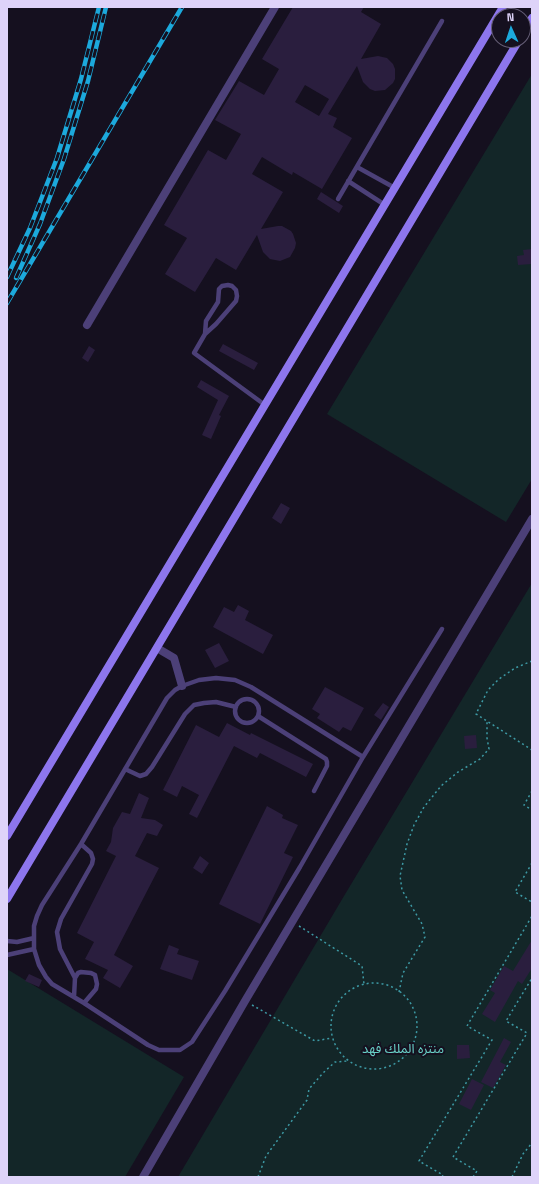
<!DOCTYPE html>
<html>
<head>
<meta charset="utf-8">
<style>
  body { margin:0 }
  #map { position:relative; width:539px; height:1184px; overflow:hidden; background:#15101f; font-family:"Space Grotesk",sans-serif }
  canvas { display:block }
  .frame { position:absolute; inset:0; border:8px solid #ded3f9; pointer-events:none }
  .north { position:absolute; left:491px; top:8px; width:40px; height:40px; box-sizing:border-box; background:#15101f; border:1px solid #655e76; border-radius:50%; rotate:357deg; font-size:11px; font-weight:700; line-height:16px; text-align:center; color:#ded3f9 }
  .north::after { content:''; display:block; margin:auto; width:14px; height:18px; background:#1ca9dc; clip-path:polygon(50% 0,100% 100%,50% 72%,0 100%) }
</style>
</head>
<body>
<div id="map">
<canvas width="539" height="1184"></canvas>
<div class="frame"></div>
<div class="north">N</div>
</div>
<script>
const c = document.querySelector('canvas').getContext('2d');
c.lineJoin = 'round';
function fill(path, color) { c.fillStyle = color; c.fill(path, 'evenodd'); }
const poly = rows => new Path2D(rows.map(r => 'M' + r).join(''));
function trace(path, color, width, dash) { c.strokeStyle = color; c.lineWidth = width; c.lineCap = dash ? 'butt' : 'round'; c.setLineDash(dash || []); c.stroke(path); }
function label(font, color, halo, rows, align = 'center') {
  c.font = font + ' "Space Grotesk","Noto Sans Arabic",sans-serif'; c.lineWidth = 4; c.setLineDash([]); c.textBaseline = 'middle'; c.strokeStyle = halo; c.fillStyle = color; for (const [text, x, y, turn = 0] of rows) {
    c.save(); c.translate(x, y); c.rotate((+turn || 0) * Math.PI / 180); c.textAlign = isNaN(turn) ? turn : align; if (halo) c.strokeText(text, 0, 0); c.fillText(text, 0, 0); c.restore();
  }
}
const green = poly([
  [532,74,532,479,506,522,327,414],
  [532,583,532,1177,178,1177,344,896],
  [7,969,184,1077,125,1177,7,1177]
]);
const building = poly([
  [293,7,364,7,361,12,381,24,361,59,378,56,387,58,393,64,395,69,395,79,393,83,385,90,375,91,370,89,363,82,357,66,328,114,337,118,333,127,352,138,322,189,293,172,292,175,262,157,252,174,283,192,261,229,278,226,282,226,291,231,293,234,296,243,295,248,290,257,280,261,270,259,263,252,257,235,236,270,216,258,195,292,165,274,187,238,164,225,208,150,226,160,241,134,215,120,239,81,264,95,279,69,262,59],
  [305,85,329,99,319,116,295,102],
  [321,192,343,206,339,213,317,199],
  [532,249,532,264,518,265,517,256,524,255,523,250],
  [223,344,258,363,254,370,219,351],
  [89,346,95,350,88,362,82,358],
  [201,380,229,396,219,415,221,416,211,439,202,435,218,400,197,387],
  [281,503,290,508,281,524,272,518],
  [238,605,249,611,245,620,273,635,263,654,213,627,224,607,234,612],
  [219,643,229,661,215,668,205,650],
  [325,687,364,708,351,731,343,727,339,732,317,718,320,714,312,709],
  [383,703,389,707,381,720,374,715],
  [227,723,250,735,251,733,313,764,306,777,260,753,257,758,234,746,197,818,189,814,199,795,182,786,177,797,163,790,196,725,219,737],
  [476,735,477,748,465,749,464,736],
  [139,793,149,798,141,818,155,820,163,825,157,836,147,833,135,856,159,868,114,955,133,966,120,988,103,978,108,970,85,959,94,942,77,933,116,856,106,851,111,842,113,828,122,812,130,814],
  [267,806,283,815,282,818,298,825,284,853,293,857,260,924,219,904],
  [200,856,209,863,202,874,193,868],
  [532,940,532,968,522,984,518,981,495,1022,482,1014,495,993,490,990,504,966,513,971],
  [169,945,179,949,177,954,199,961,192,980,160,969],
  [29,974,42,980,39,987,25,981],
  [504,1038,511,1042,500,1062,506,1065,493,1088,481,1082],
  [457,1045,469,1045,470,1058,457,1059],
  [472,1079,484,1085,471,1110,459,1104]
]);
const path = poly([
  [532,661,515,668,499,679,488,690,476,714,532,750],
  [532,791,524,805,532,810],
  [532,863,515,892,532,902],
  [299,926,362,966,364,984],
  '331 1026a43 43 0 1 1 86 0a43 43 0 1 1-86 0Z',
  [399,992,403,973,425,937,422,924,402,890,400,876,407,844,414,825,424,807,441,786,458,772,480,759,489,749,487,738,487,722],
  [252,1005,315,1041,332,1038],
  [258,1177,266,1156,307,1100,309,1089,323,1073,335,1062,348,1061],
  [442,1177,443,1175,419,1161,492,1040,467,1026,532,916],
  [473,1177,477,1171,453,1157,527,1033,506,1021,532,978],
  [512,1177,523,1154,532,1143]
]);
const lane = poly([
  [357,167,395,188],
  [348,181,385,205],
  [338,199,442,21],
  [228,285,232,286,236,290,237,296,236,301,216,324,205,334,206,321,218,302,219,289,222,286,228,285],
  [205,334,194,353,265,405],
  '235 711a12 12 0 1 1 24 0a12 12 0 1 1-24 0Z',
  [258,716,326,759,327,762,327,766,314,791],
  [363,757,251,687,235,680,216,678,199,680,182,686,175,690,167,698,81,844,42,905,37,916,34,926,34,949,39,965,46,977,52,984,84,1003,148,1045,159,1050,180,1050,192,1042,225,991,300,867,363,757,442,629],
  [125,769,140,776,146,774,152,767,185,714,194,705,204,703,216,702,236,707],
  [7,941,17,942,34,938],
  [7,955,34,949],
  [75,978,60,949,57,932,61,919,92,864,93,859,91,853,81,844],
  [74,997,75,978,78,973,81,972,91,973,95,975,97,984,96,989,84,1003]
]);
const street = poly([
  [87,325,275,7],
  [157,648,174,658,182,686],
  [143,1177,245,1001,532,519]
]);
const secondary = poly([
  [523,33,532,18],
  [7,836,503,7],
  [7,899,519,40]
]);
const rail = poly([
  [7,277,30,228,57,158,81,79,99,7],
  [16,278,40,224,64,159,88,81,106,7],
  [7,303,182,7]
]);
const parkNames = [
  ["منتزه الملك فهد",403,1049]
];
fill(green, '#132628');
fill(building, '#2a1e3e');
trace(path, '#3d99a4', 1.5, [2, 3]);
trace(lane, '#4c4078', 4.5);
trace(street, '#4c4078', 8);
trace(secondary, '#8d76ed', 8);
trace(rail, '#1ca9dc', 4.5);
trace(rail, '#15101f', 3, [9]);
label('13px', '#69d0c7', '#15101f', parkNames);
</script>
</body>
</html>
